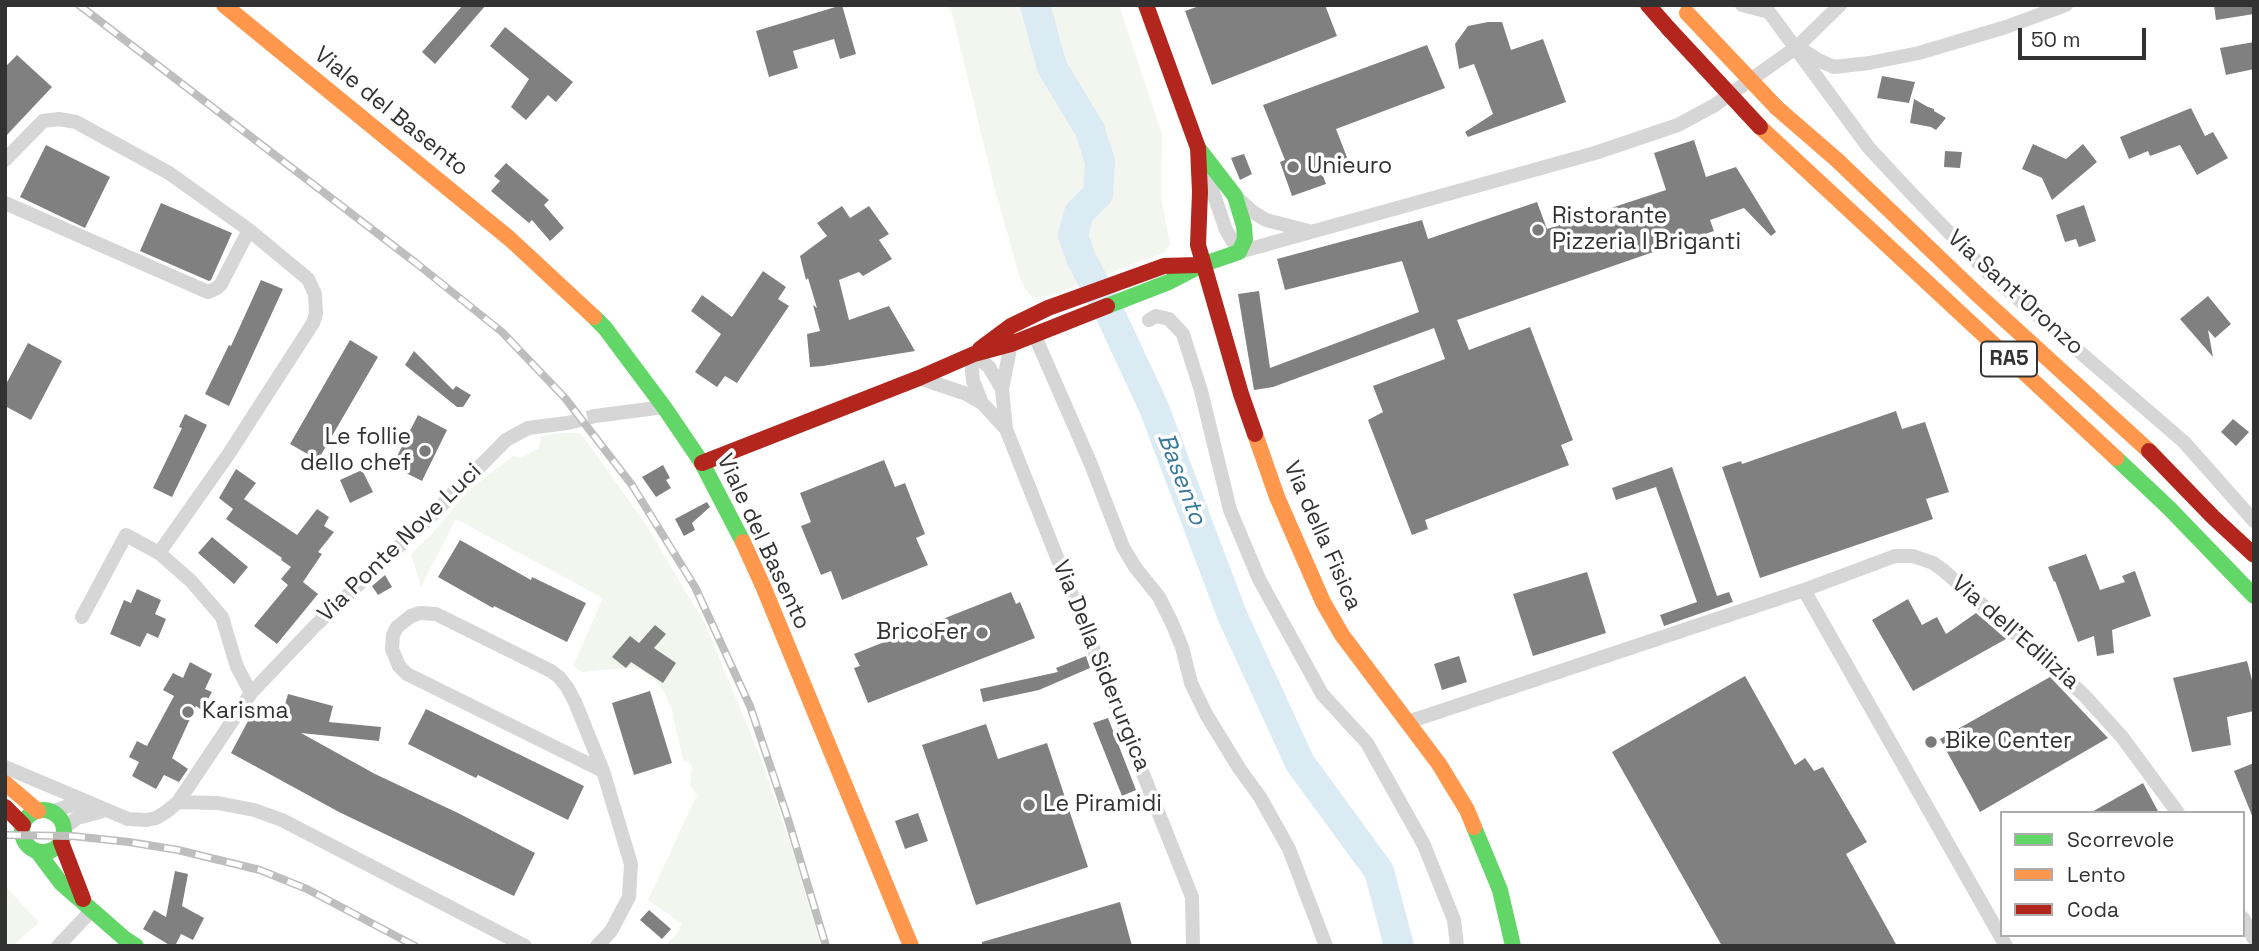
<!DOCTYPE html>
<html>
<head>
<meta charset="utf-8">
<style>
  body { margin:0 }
  #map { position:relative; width:2259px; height:951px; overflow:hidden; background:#fff; font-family:"Space Grotesk",sans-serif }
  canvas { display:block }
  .frame { position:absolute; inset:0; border:7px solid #323232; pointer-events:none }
  .legend { position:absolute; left:2000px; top:811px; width:245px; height:126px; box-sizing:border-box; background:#fff; border:2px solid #adadad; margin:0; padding:9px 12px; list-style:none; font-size:21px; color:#323232 }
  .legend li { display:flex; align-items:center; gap:14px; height:35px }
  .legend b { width:35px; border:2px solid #adadad }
  .scale { position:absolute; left:2018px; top:28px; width:128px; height:32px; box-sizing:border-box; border:4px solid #323232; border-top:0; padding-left:9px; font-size:21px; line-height:24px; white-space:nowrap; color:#323232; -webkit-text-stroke:5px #fff; paint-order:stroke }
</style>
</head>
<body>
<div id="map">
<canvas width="2259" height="951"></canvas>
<div class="frame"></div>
<ul class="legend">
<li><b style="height:9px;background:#63d668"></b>Scorrevole</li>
<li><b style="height:9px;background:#ff974d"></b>Lento</li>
<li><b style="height:9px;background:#b3261e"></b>Coda</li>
</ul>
<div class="scale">50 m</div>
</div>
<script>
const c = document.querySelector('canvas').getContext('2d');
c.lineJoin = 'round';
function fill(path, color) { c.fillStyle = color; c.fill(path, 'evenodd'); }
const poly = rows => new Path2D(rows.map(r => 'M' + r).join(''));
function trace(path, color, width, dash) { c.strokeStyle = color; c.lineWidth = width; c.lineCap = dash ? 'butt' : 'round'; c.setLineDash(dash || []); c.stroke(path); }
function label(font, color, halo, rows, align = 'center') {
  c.font = font + ' "Space Grotesk",sans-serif'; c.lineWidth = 7; c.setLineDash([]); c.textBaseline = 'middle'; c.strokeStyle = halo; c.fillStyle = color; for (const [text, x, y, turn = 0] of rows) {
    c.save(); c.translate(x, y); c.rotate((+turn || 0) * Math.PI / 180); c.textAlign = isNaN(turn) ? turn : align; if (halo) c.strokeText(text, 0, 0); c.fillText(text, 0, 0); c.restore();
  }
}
const green = poly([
  [950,5,1119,5,1162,134,1161,197,1170,244,1165,252,1051,295,1034,299,1025,289,1020,278,994,186],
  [561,433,579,433,588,443,647,526,706,626,761,759,794,855,821,946,666,946,680,929,681,923,648,900,697,795,690,785,692,767,689,762,683,760,672,710,664,692,655,680,635,667,582,672,573,666,603,598,456,519,421,587,411,554,431,535,469,490,513,456,521,458,539,448,541,436],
  [5,886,39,922,13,946,5,946]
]);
const river = poly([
  [1035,5,1052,67,1090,130,1100,162,1098,194,1079,213,1073,235,1081,258,1114,322,1154,408,1232,615,1300,763,1379,871,1399,946]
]);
const building = poly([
  [463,5,486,5,435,64,422,52],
  [842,5,856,54,840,59,834,39,793,51,798,68,769,77,756,31],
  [1202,5,1325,5,1337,36,1212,85,1185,11],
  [2214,5,2254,5,2254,14,2216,20],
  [1488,22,1502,22,1511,50,1543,39,1566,102,1468,137,1465,132,1493,114,1474,64,1459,69,1455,44,1468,26],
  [505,27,573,82,556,102,548,95,526,120,511,107,529,79,490,46],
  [2254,42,2254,69,2226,75,2220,48],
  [1427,45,1445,88,1336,129,1350,165,1323,176,1326,184,1292,196,1280,162,1285,160,1263,105],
  [17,55,52,87,5,137,5,67],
  [1882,76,1915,82,1909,103,1877,98],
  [1914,99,1928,107,1934,109,1934,111,1946,118,1936,130,1931,127,1910,123],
  [2191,108,2205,136,2213,132,2228,158,2197,175,2180,145,2150,156,2148,151,2129,159,2120,137],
  [1694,140,1706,177,1736,167,1776,232,1771,236,1744,208,1710,220,1714,231,1457,320,1469,350,1530,327,1573,440,1561,445,1569,465,1425,520,1428,529,1412,535,1368,420,1383,412,1373,386,1445,359,1434,328,1273,387,1254,390,1238,294,1259,291,1270,368,1419,312,1402,261,1285,290,1277,259,1422,220,1428,239,1537,202,1547,229,1666,190,1654,153],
  [2033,144,2066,159,2083,144,2097,162,2052,200,2042,178,2022,169],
  [46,145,110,177,85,228,20,197],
  [1945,151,1962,152,1960,168,1944,167],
  [1244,154,1252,174,1240,180,1231,158],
  [506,163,549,200,544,205,564,228,550,241,532,220,529,223,491,191,500,181,494,176],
  [161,203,232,233,211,280,209,281,140,251],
  [2084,205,2096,241,2079,247,2076,239,2065,242,2056,215],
  [842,206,850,218,869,206,889,234,879,240,892,259,863,276,859,272,839,280,849,320,889,306,915,351,823,366,810,367,807,334,820,331,813,305,817,308,808,278,806,280,800,256,827,236,817,223],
  [763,271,786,287,778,299,789,306,737,383,725,376,717,387,695,372,721,334,691,311,702,295,732,317],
  [261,280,283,289,229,406,205,394,229,345,231,346],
  [2208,296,2231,324,2215,338,2208,330,2213,357,2180,319],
  [350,340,378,357,318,460,290,444],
  [28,343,62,361,31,420,5,406,5,386],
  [414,351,453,390,456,386,471,395,463,407,457,407,405,365],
  [1896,411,1902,429,1925,422,1949,492,1926,499,1933,519,1760,578,1722,467,1741,461,1742,464],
  [185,414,207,425,172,497,153,488,182,428,179,427],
  [418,415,447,430,422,481,392,466],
  [2233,419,2249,432,2236,446,2221,432],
  [884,460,895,487,905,483,925,534,916,538,928,565,842,600,831,571,821,575,801,526,811,522,800,493],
  [663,465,670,478,666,480,671,488,656,497,642,477],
  [1672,467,1717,596,1729,592,1733,602,1664,626,1660,615,1697,602,1656,487,1616,500,1612,488],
  [236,469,256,483,244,499,297,535,317,509,329,517,324,526,334,532,318,552,322,554,303,582,318,594,277,644,254,626,288,585,281,579,291,567,281,560,282,558,226,519,233,509,219,498],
  [362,470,373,492,350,503,340,480],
  [707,502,710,507,692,523,695,530,684,536,675,519],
  [212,537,248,567,234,584,198,553],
  [460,540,531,580,532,577,586,603,567,642,494,606,493,608,438,577],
  [2086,554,2100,590,2125,582,2122,576,2135,571,2151,616,2112,630,2114,653,2097,656,2094,636,2078,642,2055,581,2054,582,2048,567],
  [1587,572,1606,633,1533,656,1513,594],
  [385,575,392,587,378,595,372,586],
  [137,589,161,600,155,614,166,619,158,638,147,633,140,647,110,634,124,600,131,603],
  [1011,592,1016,604,1020,602,1035,638,868,703,854,668,860,666,854,654],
  [1908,599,1922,625,1937,617,1946,634,1976,613,2006,639,1913,691,1872,620],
  [655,625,666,634,654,648,676,663,663,683,631,662,626,668,612,657,630,636,639,643],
  [1086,656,1090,668,1039,690,983,702,980,689,1058,672,1056,668],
  [1459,656,1467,682,1442,690,1434,664],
  [2247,661,2254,688,2254,711,2227,717,2231,745,2192,752,2173,678],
  [190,662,212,674,205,689,212,692,202,710,196,706,172,758,188,769,179,782,164,775,156,789,132,776,139,762,129,757,137,741,147,746,174,696,163,690,173,673,183,678],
  [1745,676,1795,765,1805,758,1814,771,1823,767,1867,842,1846,854,1897,946,1722,946,1612,752],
  [2050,677,2108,738,1980,812,1940,739],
  [650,691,672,763,634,775,612,703],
  [288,694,333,706,329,722,381,727,379,741,301,733,375,774,458,813,535,853,514,896,339,812,231,753,255,708,280,722],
  [426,709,584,786,568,820,478,775,476,778,408,744],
  [1108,718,1136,790,1122,796,1093,723],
  [986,724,998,759,1047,743,1088,867,976,905,922,745],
  [2254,763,2254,818,2253,818,2234,771],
  [2143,783,2159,813,2090,813],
  [918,813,928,841,905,849,895,821],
  [175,871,188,874,182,906,204,918,193,940,181,934,175,946,171,946,143,929,154,910,166,917],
  [1120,902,1132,946,982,946,982,942],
  [649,910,671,929,662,939,640,920]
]);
const streetTunnel = poly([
  [567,423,595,416]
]);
const street = poly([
  [1742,5,1769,12,1869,148,1910,192,1988,273,2184,442,2254,521],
  [1804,51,1818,60,1834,67,1869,63,1919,53,2006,27,2066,5],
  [5,160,43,121,59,119,76,122,169,173,249,230,221,284,217,288,208,292,5,203],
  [1203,163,1226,230,1239,252,1595,153,1678,125,1715,105,1797,47,1840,5],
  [1235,196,1253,212,1266,220,1309,231],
  [249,230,308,279,315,294,316,314,313,323,228,455,159,553,191,581,222,617,237,667,251,693],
  [1149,320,1156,316,1169,319,1183,334,1201,391,1230,510,1259,579,1322,694,1367,743,1424,845,1454,920,1457,946],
  [1034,334,1090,462,1123,547,1135,567,1159,597,1172,623,1182,647,1191,683,1206,714,1239,768,1260,797,1289,849,1326,946],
  [1011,344,1002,389,1006,429,1192,897,1193,946],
  [974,354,972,370,973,381,982,403],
  [974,354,989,367,1002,389],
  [919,378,964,393,982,403,1006,429],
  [595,416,664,407],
  [1804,590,2006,946],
  [82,617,126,535,159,553],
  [1408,722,1804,590,1895,556,1913,556,1933,563,1943,570,2083,694,2122,737,2178,813],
  [5,767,128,819,147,820,156,818,166,812,178,802,251,693,315,626,428,519,506,440,528,428,567,423],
  [178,802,218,803,254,810,282,820,525,946],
  [51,812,72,805,87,806],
  [64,828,77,818,100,812],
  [2243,918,2254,939],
  [58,946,92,910],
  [597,946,611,931,629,897,631,864,603,771,575,702,567,687,559,677,551,671,436,614,420,613,411,616,397,627,393,635,392,649,399,666,407,674,603,771]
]);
const fast = poly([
  [1107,306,1169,282,1204,264,1239,252,1245,239,1244,226,1235,196,1198,148],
  [594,317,605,328,664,407,702,463,743,542],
  [2116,458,2169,508,2254,596],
  '22 831a21 21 0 1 1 42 0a21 21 0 1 1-42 0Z',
  [1474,827,1500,890,1513,946],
  [37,851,61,883,125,939,136,946]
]);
const slow = poly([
  [224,5,510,239,594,317],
  [1777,108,1837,160,1977,294,2149,451],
  [1760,127,2116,458],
  [1255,434,1277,497,1323,602,1342,635,1439,764,1467,810,1474,827],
  [743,542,763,586,911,946],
  [5,783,38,811]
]);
const jam = poly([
  [1146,5,1198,148,1200,192,1198,245,1241,394,1255,434],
  [1648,5,1669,29],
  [980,349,1011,326,1048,308,1164,266,1197,265],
  [2149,451,2213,517,2254,555],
  [702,463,919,378,974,354,1011,344,1107,306],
  [5,807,23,825],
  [61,842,83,899]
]);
const rail = poly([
  [79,5,416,263,502,332,565,398,632,485,695,587,750,706,787,816,826,946],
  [5,835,72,836,129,842,178,850,260,870,307,889,415,946]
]);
const slowBridge = poly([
  [1687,13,1777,108]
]);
const jamBridge = poly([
  [1669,29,1760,127]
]);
const markers = [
  [1293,167,7,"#7a7a7a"],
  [1538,230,7,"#7a7a7a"],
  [425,451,7,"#7a7a7a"],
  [982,633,7,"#7a7a7a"],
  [188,712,7,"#7a7a7a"],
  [1931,742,7,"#7a7a7a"],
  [1029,805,7,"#7a7a7a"]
];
const shields = [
  [2009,359,56]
];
const shieldNames = [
  ["RA5",2009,359]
];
const streetNames = [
  ["Viale del Basento",391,112,39],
  ["Via Sant'Oronzo",2015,293,42],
  ["Via della Fisica",1322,536,66],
  ["Viale del Basento",763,542,65],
  ["Via Ponte Nove Luci",400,543,-44],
  ["Via dell'Edilizia",2015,633,41],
  ["Via Della Siderurgica",1101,666,68]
];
const poiNames = [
  ["Unieuro",1307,167],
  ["Ristorante",1552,217],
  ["Pizzeria I Briganti",1552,243],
  ["Le follie",411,438,"right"],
  ["dello chef",411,464,"right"],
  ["BricoFer",968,633,"right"],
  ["Karisma",202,712],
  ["Bike Center",1945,742],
  ["Le Piramidi",1043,805]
];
const waterNames = [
  ["Basento",1181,479,69]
];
fill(green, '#f2f6ee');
trace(river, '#dbebf4', 30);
fill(building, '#808080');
trace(streetTunnel, '#d6d6d6', 14, [14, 7]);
trace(street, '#d6d6d6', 14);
trace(fast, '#63d668', 16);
trace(slow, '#ff974d', 16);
trace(jam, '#b3261e', 16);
trace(rail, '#bebebe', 8);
trace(rail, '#fff', 5, [16]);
trace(slowBridge, '#ff974d', 16);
trace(jamBridge, '#b3261e', 16);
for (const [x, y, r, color] of markers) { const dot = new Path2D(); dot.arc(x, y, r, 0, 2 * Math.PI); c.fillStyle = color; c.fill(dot); trace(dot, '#fff', 2.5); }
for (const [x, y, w] of shields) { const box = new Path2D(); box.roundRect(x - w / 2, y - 17.5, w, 35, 5); c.fillStyle = '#fff'; c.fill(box); trace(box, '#323232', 2); }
label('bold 21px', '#323232', null, shieldNames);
label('23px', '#323232', '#fff', streetNames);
label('23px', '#323232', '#fff', poiNames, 'left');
label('italic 24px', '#39779b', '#fff', waterNames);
</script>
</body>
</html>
